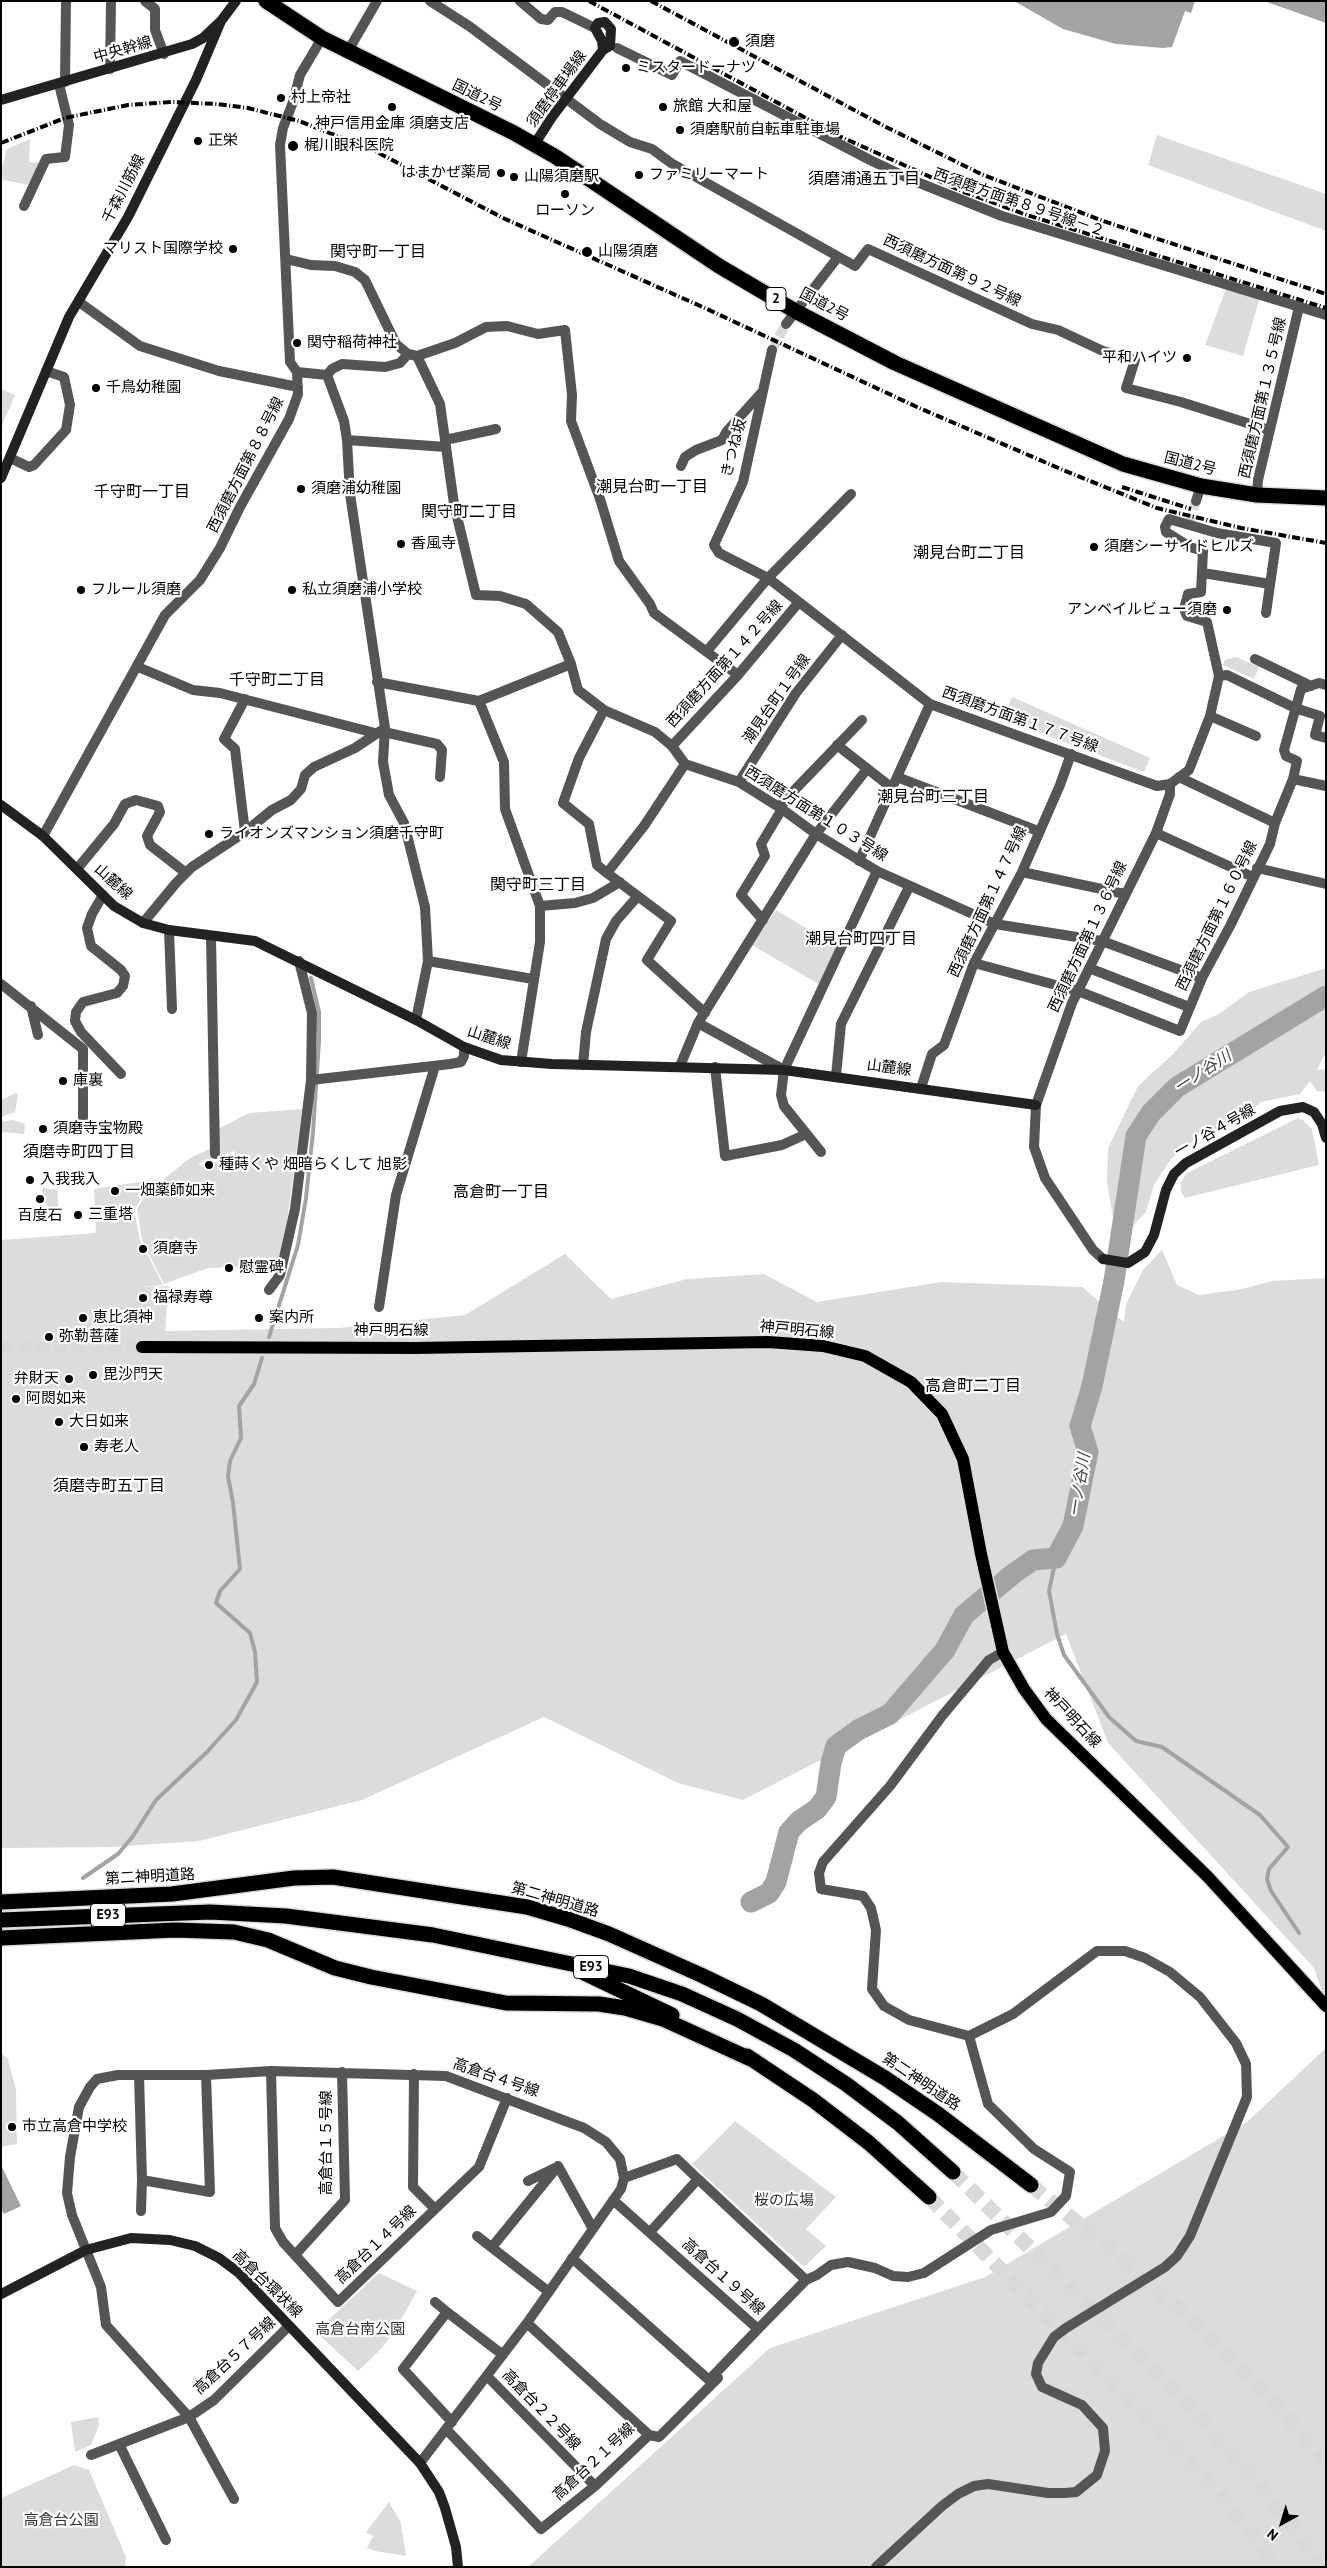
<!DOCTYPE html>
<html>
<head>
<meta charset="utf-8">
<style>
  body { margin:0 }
  #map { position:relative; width:1327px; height:2568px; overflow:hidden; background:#fff; font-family:"PT Sans",sans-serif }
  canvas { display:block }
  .frame { position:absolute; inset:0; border:2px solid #000; pointer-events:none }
  .north { position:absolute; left:1257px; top:2498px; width:50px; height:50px; -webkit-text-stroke:4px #fff; paint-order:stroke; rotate:219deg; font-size:14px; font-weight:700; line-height:20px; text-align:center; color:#000 }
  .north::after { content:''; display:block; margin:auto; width:18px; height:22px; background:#000; clip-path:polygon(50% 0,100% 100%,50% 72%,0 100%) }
</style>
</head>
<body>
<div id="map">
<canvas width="1327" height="2568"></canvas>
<div class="frame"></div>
<div class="north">N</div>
</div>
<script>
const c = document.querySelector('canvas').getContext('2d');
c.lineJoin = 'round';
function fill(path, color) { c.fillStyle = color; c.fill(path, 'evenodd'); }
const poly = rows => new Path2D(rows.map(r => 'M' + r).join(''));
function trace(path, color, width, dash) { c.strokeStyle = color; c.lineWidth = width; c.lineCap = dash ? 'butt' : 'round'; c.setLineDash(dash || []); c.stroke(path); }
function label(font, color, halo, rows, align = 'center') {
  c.font = font + ' "PT Sans","Noto Sans JP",sans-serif'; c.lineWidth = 4.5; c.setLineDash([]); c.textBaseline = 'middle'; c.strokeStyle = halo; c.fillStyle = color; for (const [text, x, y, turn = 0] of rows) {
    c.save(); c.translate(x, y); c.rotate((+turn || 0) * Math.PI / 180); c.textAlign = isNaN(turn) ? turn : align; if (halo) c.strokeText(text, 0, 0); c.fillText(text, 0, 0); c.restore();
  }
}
const green = poly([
  [1157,135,1326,194,1326,231,1148,165],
  [30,139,29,162,40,163,30,185,3,180,2,168,7,149],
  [1227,286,1260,297,1243,356,1205,345],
  [1,389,15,395,1,428],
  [1236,657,1259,667,1254,679,1223,665,1225,660],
  [1012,697,1150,758,1144,772,1003,719],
  [776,910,838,947,820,985,752,945],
  [1326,968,1326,1052,1317,1070,1326,1069,1326,1092,1317,1091,1310,1081,1300,1094,1261,1102,1238,1122,1198,1137,1171,1159,1154,1185,1146,1212,1130,1229,1114,1223,1107,1183,1108,1148,1138,1086,1173,1054,1201,1022,1219,1014,1249,992],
  [16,1093,18,1095,15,1112,1,1117,1,1100],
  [302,1109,287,1222,275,1274,235,1267,208,1268,164,1284,142,1240,137,1209,147,1193,190,1158,216,1146,216,1130,249,1113],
  [235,1151,234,1164,225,1166,220,1161,200,1166,199,1163],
  [1298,1118,1303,1120,1312,1129,1319,1165,1185,1198,1181,1192,1181,1182,1187,1173],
  [13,1120,25,1124,24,1134,1,1132,1,1122],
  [158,1179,159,1183,146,1193,134,1209,140,1240,163,1285,138,1287,169,1286,165,1331,339,1328,465,1315,565,1254,611,1299,687,1279,764,1274,817,1302,941,1282,1082,1287,1124,1322,1126,1304,1143,1270,1162,1250,1177,1285,1199,1295,1242,1289,1272,1281,1326,1278,1326,2003,1314,1968,1108,1743,1066,1634,743,1800,678,1783,544,1717,362,1800,199,1841,112,1847,1,1848,1,1240,96,1233,94,1189],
  [44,1188,58,1190,58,1216,50,1215,42,1190],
  [1326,2048,1326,2567,528,2567,770,2348,985,2277,1247,2122],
  [1,2053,8,2059,16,2090,17,2144,1,2147],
  [735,2121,836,2197,806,2229,826,2246,804,2267,692,2164],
  [379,2273,417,2291,397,2327,383,2347,358,2371,318,2334,327,2326,325,2323],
  [98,2417,99,2425,91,2445,75,2452,71,2422],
  [74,2465,89,2470,126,2557,125,2567,1,2567,1,2498],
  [389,2502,401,2523,406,2556,375,2551,367,2548,373,2536,366,2532]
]);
const water = poly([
  [1014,1,1195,1,1191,13,1185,11,1172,47,1163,48,1116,44,1063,29],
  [1264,1,1326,1,1326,23],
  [2,2167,21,2206,4,2214,1,2209]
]);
const stream = poly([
  [269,1337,298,1245,306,1198,313,1132,319,1041,319,1012,311,978],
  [1056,1558,1049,1591,1057,1634,1064,1655,1109,1717,1136,1741,1162,1747,1234,1797,1260,1815,1288,1847,1269,1869,1267,1879,1271,1891,1299,1933],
  [83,1878,118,1854,133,1836,156,1800,206,1753,236,1720,257,1682,255,1652,250,1633,216,1603,220,1591,240,1569,233,1503,228,1476,230,1461,241,1438,239,1406,254,1384,262,1358]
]);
const river = poly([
  [751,1902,769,1893,776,1882,789,1832,799,1821,817,1809,826,1797,831,1763,836,1746,858,1730,890,1714,945,1650,964,1615,1013,1574,1033,1560,1056,1558,1073,1526,1088,1452,1080,1426,1092,1386,1114,1281,1136,1136,1151,1113,1177,1087,1326,996]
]);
const streetTunnel = poly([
  [772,350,786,324],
  [1189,524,1196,501]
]);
const primaryTunnel = poly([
  [1,1347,142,1347]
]);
const highwayTunnel = poly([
  [953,2172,1171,2387,1251,2475,1325,2567],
  [1031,2185,1132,2267,1221,2348,1326,2460],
  [929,2197,1142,2412,1223,2498,1277,2567]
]);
const street = poly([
  [145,1,155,9,155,30,164,54],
  [430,1,469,26,600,124,630,142,652,149,671,163,855,266,868,249,1032,324,1058,330,1103,351,1135,360,1126,388,1181,402,1269,430],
  [520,1,541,19,548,20,555,12,562,12,595,28],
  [617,48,672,75,680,61,870,160,912,180,1002,216,1326,315],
  [348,51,377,1],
  [110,69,111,1],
  [65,82,66,1],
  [24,206,46,159,65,157,69,125,59,84],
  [286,259,311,265,335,266,355,272,365,280,396,344,408,354,417,356],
  [79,302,140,346,219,371,298,387],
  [786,324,838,257],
  [772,350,743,482,714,545,719,553,768,578,930,704,1157,786,1170,784,1189,770,1210,716,1219,676,1207,622,1187,616,1184,609,1188,594,1201,592,1203,551,1190,547,1166,532,1165,527,1169,519,1217,533,1276,543,1266,613],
  [417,356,455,343,486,327,507,326,538,334,565,330,572,395,571,421,600,499,619,561,650,604,654,613,738,675],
  [417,356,440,404,454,504,476,595,500,596,526,604,558,632,571,664,578,690,604,710,655,732,672,746,685,764],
  [297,372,327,375],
  [327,375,344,421,347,440,350,494,385,728,383,762,389,795,404,823,425,907,428,961,416,1020],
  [327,375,332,369,342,364,385,367,400,363,408,354],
  [347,440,446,447],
  [445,440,496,429],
  [10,458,29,467,34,465,66,430,70,405,64,377,46,371],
  [681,466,685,457,696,450,722,440,727,431,763,391],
  [1257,495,1258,480,1299,307],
  [1196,501,1201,486],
  [1203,573,1270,584],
  [707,651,768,578,851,494],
  [1255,659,1311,686],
  [138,667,193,690,220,693,375,733],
  [1219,676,1227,675,1295,708,1320,716,1315,735,1326,738],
  [377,682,479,701,571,664],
  [479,701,504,762,505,809,540,906,540,942,521,1062],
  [604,710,579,758,563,803,589,824,597,865,607,873],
  [1210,716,1256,736],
  [384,732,437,744,442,750,440,777],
  [837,745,892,788],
  [672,746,738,675,799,602],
  [685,764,739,782,782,809,816,834,877,871,995,924,1102,941,1202,978],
  [685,764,644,826,607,873,671,921,647,960,705,1013],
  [897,777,1038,831],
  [1179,777,1275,823],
  [1293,779,1326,786],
  [739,782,796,693,842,635],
  [245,832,235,749,224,739,245,699],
  [1156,833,1253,877],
  [43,836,165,615,200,580,220,548,240,507,289,419,298,394,297,372,290,362,280,145,283,128,293,102,300,75,322,38],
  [859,861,930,704],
  [1257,868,1326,884],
  [77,869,114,824,125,804,136,800,158,806,160,812,147,836,150,845,186,873],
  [1022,872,1125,894],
  [103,895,92,914,87,928,91,946,121,970,125,976,123,986,117,993,83,1002,76,1012,75,1021,81,1032,121,1074],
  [540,906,575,903,593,898,620,882],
  [763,920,741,895,765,856,761,844,782,809,783,802,862,720],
  [143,923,176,883,192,867,245,832,272,810,291,800,301,789,305,775,314,767,355,748,385,728],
  [169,930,172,1009],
  [211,936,215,1154],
  [428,961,533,979],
  [974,963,1078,991,1180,1031,1202,978,1230,926,1270,844,1275,823,1293,779,1297,761,1286,756,1284,750,1301,689,1319,683,1326,685],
  [1089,968,1189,1007],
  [1,984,83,1049,83,1122],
  [31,1006,38,1035],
  [698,1023,784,1070],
  [583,1065,586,1032,606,939,616,921,638,896],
  [680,1066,698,1023,816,834,867,769],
  [715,1067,725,1156,782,1145,806,1134],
  [836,1076,841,1024,909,887],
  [311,1080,450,1064,461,1062,464,1056,464,1047],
  [921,1088,932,1054,944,1045,974,963,1022,872,1060,785,1071,754],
  [821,1152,784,1106,781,1095,784,1070,877,871],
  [1103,1259,1093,1250,1045,1178,1034,1147,1036,1105,1072,1003,1156,833,1170,794,1170,784],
  [269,1290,280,1275,295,1209,311,1080,312,1013,299,961],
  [379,1307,396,1195,435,1066],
  [271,2071,275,2228,283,2242,338,2302,479,2167,507,2098],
  [414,2074,413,2187,435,2209],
  [139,2075,142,2180,210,2192,206,2075],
  [624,2178,677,2159,698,2179],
  [528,2181,555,2168],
  [141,2211,142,2180],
  [650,2232,698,2179,806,2280,758,2329],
  [477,2236,549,2292],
  [492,2247,558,2166,593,2229],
  [295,2255,345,2200,342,2072],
  [572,2258,709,2380,758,2329,613,2200],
  [806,2280,817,2275,831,2265,848,2262,875,2268,893,2276,908,2277,924,2273,991,2230,1051,2212,1066,2196,1070,2172,1034,2149,988,2104,969,2036],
  [435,2302,447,2312],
  [487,2376,595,2486],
  [452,2422,403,2369,447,2312,503,2355],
  [446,2429,541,2529,595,2486,649,2435,527,2323],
  [649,2435,659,2437,718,2378],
  [119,2444,166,2540],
  [91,2455,189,2417,214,2400,289,2326],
  [234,2499,189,2417,106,2325,101,2287,72,2215,67,2193,70,2157,79,2107,90,2087,97,2079,118,2075,206,2075,271,2071,446,2076,584,2128,606,2142,620,2159,624,2178,621,2189,527,2323,420,2463],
  [876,2567,942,2506,958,2494,974,2486,988,2484,1048,2493,1065,2493,1076,2492,1097,2475,1105,2451,1103,2428,1082,2405,1042,2387,1036,2374,1038,2363,1054,2337,1066,2328,1165,2267,1177,2256,1190,2236,1247,2097,1246,2064,1236,2043,1200,1997,1170,1972,1145,1958,1125,1951,1097,1951,1013,2014,969,2036,909,2020,884,2006,872,1989,876,1930,871,1908,863,1896,821,1889,819,1873,823,1862,890,1786,942,1716,989,1660,1003,1652]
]);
const secondary = poly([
  [1,100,192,44,203,38,221,21,236,1],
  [534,145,552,117,603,50,610,46,611,29,605,22,598,23,595,28,602,41,603,50],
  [1,478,69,317,128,217,196,80,221,21],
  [1,805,43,836,114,906,143,923,169,930,255,941,416,1020,464,1047,501,1060,552,1064,784,1070,1036,1105],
  [1103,1259,1128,1263,1145,1252,1154,1235,1166,1190,1174,1174,1186,1163,1280,1111,1303,1107,1314,1112,1322,1124,1326,1138],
  [1,2294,86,2250,131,2238,170,2240,195,2246,219,2258,239,2273,420,2463,439,2492,445,2508,456,2547,458,2567]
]);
const primary = poly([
  [142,1347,416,1348,768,1342,823,1346,865,1356,911,1382,942,1414,963,1459,981,1554,1003,1652,1024,1689,1046,1719,1208,1877,1326,2006]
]);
const highway = poly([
  [266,1,322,38,514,133,556,157,719,266,797,312,895,363,1123,464,1201,486,1257,495,1326,498],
  [1,1902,172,1894,294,1878,333,1877,527,1907,568,1919,609,1934,701,1975,761,2004,885,2078,938,2114,1031,2185],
  [1,1920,210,1912,286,1916,433,1935,629,1976,682,1994,737,2019,794,2050,846,2084,898,2123,953,2172],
  [1,1938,175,1930,234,1932,268,1940,335,1968,371,1977,506,2003,599,2004,625,2008,663,2019,755,2061],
  [582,1972,672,2015],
  [747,2056,813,2100,869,2143,929,2197]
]);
const rail = poly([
  [589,1,839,136,964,192,1027,215,1326,308],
  [651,1,884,126,981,174,1103,221,1326,294],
  [1,143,65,118,128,105,172,102,217,104,248,108,299,121,375,151,503,218,707,309,917,407,1063,470,1157,508,1241,528,1326,543],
  [1122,487,1191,509]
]);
const markers = [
  [734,42,6,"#000"],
  [626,68,5,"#000"],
  [281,98,5,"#000"],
  [392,107,5,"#000"],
  [663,107,5,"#000"],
  [680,130,5,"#000"],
  [198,141,5,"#000"],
  [293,146,6,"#000"],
  [501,173,5,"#000"],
  [639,175,5,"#000"],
  [514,177,5,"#000"],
  [565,194,5,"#000"],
  [233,249,5,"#000"],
  [587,252,6,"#000"],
  [297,343,5,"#000"],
  [1187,358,5,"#000"],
  [96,388,5,"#000"],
  [301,489,5,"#000"],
  [401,544,5,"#000"],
  [1094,547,5,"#000"],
  [81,590,5,"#000"],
  [292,590,5,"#000"],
  [1227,610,5,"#000"],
  [209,834,5,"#000"],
  [63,1081,5,"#000"],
  [43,1129,5,"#000"],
  [209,1165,5,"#000"],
  [30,1180,5,"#000"],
  [115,1191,5,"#000"],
  [40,1199,5,"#000"],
  [78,1215,5,"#000"],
  [143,1249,5,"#000"],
  [229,1268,5,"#000"],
  [143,1298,5,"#000"],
  [83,1318,5,"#000"],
  [259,1318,5,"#000"],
  [49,1337,5,"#000"],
  [93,1375,5,"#000"],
  [69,1379,5,"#000"],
  [16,1399,5,"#000"],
  [59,1422,5,"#000"],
  [84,1447,5,"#000"],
  [12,2127,5,"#000"]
];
const shields = [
  [776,299,20],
  [108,1915,35],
  [591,1967,35]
];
const shieldNames = [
  ["2",776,299],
  ["E93",108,1915],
  ["E93",591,1967]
];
const poiNames = [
  ["須磨",745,42],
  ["ミスタードーナツ",636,68],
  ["村上帝社",291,98],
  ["旅館 大和屋",673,107],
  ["神戸信用金庫 須磨支店",392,124,"center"],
  ["須磨駅前自転車駐車場",690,130],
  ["正栄",208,141],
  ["梶川眼科医院",304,146],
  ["はまかぜ薬局",491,173,"right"],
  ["ファミリーマート",649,175],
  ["山陽須磨駅",524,177],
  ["ローソン",565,211,"center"],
  ["マリスト国際学校",223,249,"right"],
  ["山陽須磨",598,252],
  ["関守稲荷神社",307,343],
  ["平和ハイツ",1177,358,"right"],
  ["千鳥幼稚園",106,388],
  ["須磨浦幼稚園",311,489],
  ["香風寺",411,544],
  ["須磨シーサイドヒルズ",1104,547],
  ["フルール須磨",91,590],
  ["私立須磨浦小学校",302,590],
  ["アンベイルビュー須磨",1217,610,"right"],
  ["ライオンズマンション須磨千守町",219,834],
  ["庫裏",73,1081],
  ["須磨寺宝物殿",53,1129],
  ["種蒔くや 畑暗らくして 旭影",219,1165],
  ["入我我入",40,1180],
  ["一畑薬師如来",125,1191],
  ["三重塔",88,1215],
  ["百度石",40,1216,"center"],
  ["須磨寺",153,1249],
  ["慰霊碑",239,1268],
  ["福禄寿尊",153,1298],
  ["恵比須神",93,1318],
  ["案内所",269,1318],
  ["弥勒菩薩",59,1337],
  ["毘沙門天",103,1375],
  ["弁財天",59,1379,"right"],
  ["阿閦如来",26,1399],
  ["大日如来",69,1422],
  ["寿老人",94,1447],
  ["市立高倉中学校",22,2127]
];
const streetNames = [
  ["中央幹線",123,50,-16],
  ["須磨停車場線",557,89,-54],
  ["国道2号",477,96,26],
  ["千森川筋線",124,189,-63],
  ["西須磨方面第８９号線－２",1019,203,19],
  ["西須磨方面第９２号線",952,271,25],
  ["国道2号",824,305,28],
  ["西須磨方面第１３５号線",1263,398,-77],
  ["きつね坂",734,448,-75],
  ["国道2号",1190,464,14],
  ["西須磨方面第８８号線",246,465,-63],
  ["西須磨方面第１４２号線",725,664,-48],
  ["潮見台町１号線",777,699,-55],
  ["西須磨方面第１７７号線",1020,720,20],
  ["西須磨方面第１０３号線",816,814,32],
  ["山麓線",113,882,42],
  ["西須磨方面第１４７号線",988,902,-65],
  ["西須磨方面第１６０号線",1217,916,-64],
  ["西須磨方面第１３６号線",1088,937,-65],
  ["山麓線",489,1038,18],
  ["山麓線",889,1068,7],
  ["一ノ谷４号線",1215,1131,-30],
  ["神戸明石線",797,1330,5],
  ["神戸明石線",391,1331],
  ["神戸明石線",1072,1718,47],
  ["第二神明道路",150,1877,-3],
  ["第二神明道路",555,1900,16],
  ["高倉台４号線",496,2078,19],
  ["第二神明道路",921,2082,34],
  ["高倉台１５号線",327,2143,-90],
  ["高倉台１４号線",376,2245,-44],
  ["高倉台１９号線",723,2277,42],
  ["高倉台環状線",267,2284,44],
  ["高倉台５７号線",235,2356,-43],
  ["高倉台２２号線",541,2410,46],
  ["高倉台２１号線",594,2462,-43]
];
const parkNames = [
  ["桜の広場",784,2201],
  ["高倉台南公園",360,2330],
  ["高倉台公園",61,2521]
];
const neighbourhoodNames = [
  ["須磨浦通五丁目",864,179],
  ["関守町一丁目",378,252],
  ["潮見台町一丁目",652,487],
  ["千守町一丁目",142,492],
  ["関守町二丁目",469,512],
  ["潮見台町二丁目",969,553],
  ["千守町二丁目",277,680],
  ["潮見台町三丁目",933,797],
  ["関守町三丁目",538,885],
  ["潮見台町四丁目",861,939],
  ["須磨寺町四丁目",79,1152],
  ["高倉町一丁目",501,1192],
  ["高倉町二丁目",973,1386],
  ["須磨寺町五丁目",109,1486]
];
const waterNames = [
  ["一ノ谷川",1203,1072,-33],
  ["一ノ谷川",1080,1485,-81]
];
fill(green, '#dcdcdc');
fill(water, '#a3a3a3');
trace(stream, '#a3a3a3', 4);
trace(river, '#a3a3a3', 21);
trace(streetTunnel, '#d9d9d9', 10, [10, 5]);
trace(primaryTunnel, '#d9d9d9', 12, [12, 6]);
trace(highwayTunnel, '#d9d9d9', 15, [15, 8]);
trace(primary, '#dbdbdb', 15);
trace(highway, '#dbdbdb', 18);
trace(street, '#555', 10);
trace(secondary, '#222', 10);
trace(primary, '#000', 12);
trace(highway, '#000', 15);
trace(rail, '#000', 4, [8, 2.5, 1, 2.5]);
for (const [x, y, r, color] of markers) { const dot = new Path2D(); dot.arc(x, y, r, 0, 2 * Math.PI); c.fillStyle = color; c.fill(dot); trace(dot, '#fff', 2); }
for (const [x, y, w] of shields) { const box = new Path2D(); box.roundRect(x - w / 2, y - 11.5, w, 23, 4); c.fillStyle = '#fff'; c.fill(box); trace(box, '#000', 1); }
label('bold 14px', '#000', null, shieldNames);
label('15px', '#000', '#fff', poiNames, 'left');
label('15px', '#000', '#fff', streetNames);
label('15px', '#333', '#fff', parkNames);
label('16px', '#000', '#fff', neighbourhoodNames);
label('italic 16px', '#444', '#fff', waterNames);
</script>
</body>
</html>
